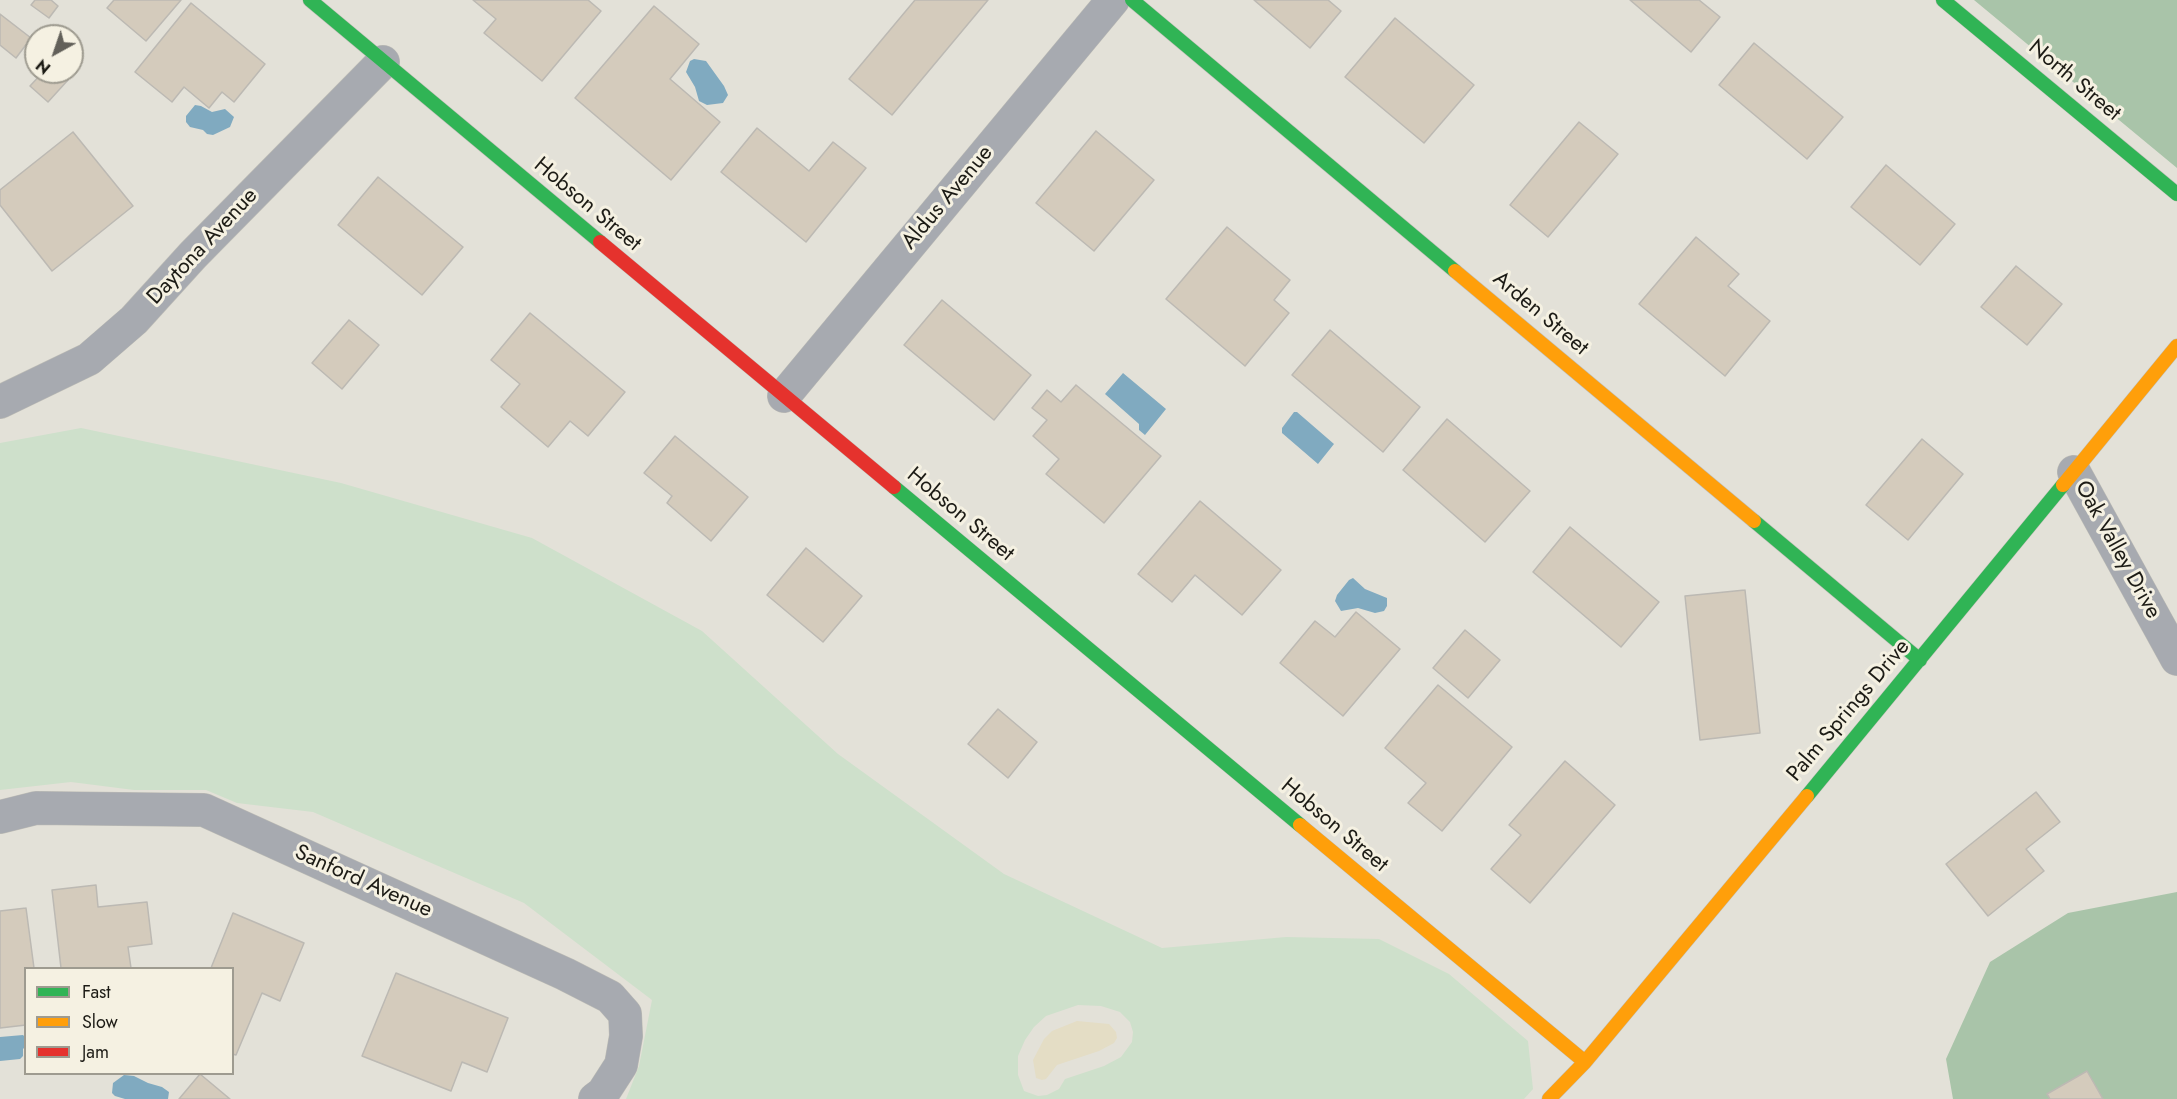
<!DOCTYPE html>
<html>
<head>
<meta charset="utf-8">
<style>
  body { margin:0 }
  #map { position:relative; width:2177px; height:1099px; overflow:hidden; background:#e3e1d8; font-family:Jost,sans-serif }
  canvas { display:block }
  .legend { position:absolute; left:24px; top:967px; width:210px; height:108px; box-sizing:border-box; background:#f5f1e2; border:2px solid #9e9b90; margin:0; padding:8px 10px; list-style:none; font-size:18px; color:#1c1b15 }
  .legend li { display:flex; align-items:center; gap:12px; height:30px }
  .legend b { width:30px; border:2px solid #9e9b90 }
  .north { position:absolute; left:24px; top:24px; width:60px; height:60px; box-sizing:border-box; background:#f5f1e2; border:2px solid #9e9b90; border-radius:50%; rotate:220deg; font-size:16px; font-weight:700; line-height:24px; text-align:center; color:#1c1b15 }
  .north::after { content:''; display:block; margin:auto; width:21px; height:27px; background:#626059; clip-path:polygon(50% 0,100% 100%,50% 72%,0 100%) }
</style>
</head>
<body>
<div id="map">
<canvas width="2177" height="1099"></canvas>
<ul class="legend">
<li><b style="height:8px;background:#30b455"></b>Fast</li>
<li><b style="height:8px;background:#ff9f0a"></b>Slow</li>
<li><b style="height:8px;background:#e5322d"></b>Jam</li>
</ul>
<div class="north">N</div>
</div>
<script>
const c = document.querySelector('canvas').getContext('2d');
c.lineJoin = 'round';
function fill(path, color) { c.fillStyle = color; c.fill(path, 'evenodd'); }
const poly = rows => new Path2D(rows.map(r => 'M' + r).join(''));
function trace(path, color, width, dash) { c.strokeStyle = color; c.lineWidth = width; c.lineCap = dash ? 'butt' : 'round'; c.setLineDash(dash || []); c.stroke(path); }
function label(font, color, halo, rows, align = 'center') {
  c.font = font + ' Jost,sans-serif'; c.lineWidth = 6; c.setLineDash([]); c.textBaseline = 'middle'; c.strokeStyle = halo; c.fillStyle = color; for (const [text, x, y, turn = 0] of rows) {
    c.save(); c.translate(x, y); c.rotate((+turn || 0) * Math.PI / 180); c.textAlign = isNaN(turn) ? turn : align; if (halo) c.strokeText(text, 0, 0); c.fillText(text, 0, 0); c.restore();
  }
}
const green = poly([
  [81,428,341,483,532,538,702,631,838,754,1004,874,1162,948,1286,937,1379,939,1449,974,1528,1041,1533,1089,1524,1099,626,1099,639,1066,652,1000,524,903,313,812,237,803,206,790,134,790,71,782,0,790,0,443],
  [1078,1005,1101,1006,1120,1012,1130,1022,1133,1032,1132,1042,1121,1057,1104,1066,1065,1079,1059,1089,1047,1095,1038,1096,1024,1091,1018,1075,1018,1056,1025,1040,1034,1027,1046,1016]
]);
const forest = poly([
  [1974,0,2177,0,2177,168],
  [2177,892,2177,1099,1953,1099,1946,1059,1990,962,2068,913]
]);
const sand = poly([
  [1077,1021,1109,1024,1116,1032,1117,1038,1114,1043,1099,1051,1057,1065,1046,1079,1042,1080,1036,1078,1033,1060,1044,1039,1052,1031]
]);
const water = poly([
  [694,59,706,61,724,86,728,95,723,103,707,105,699,101,695,87,686,72,690,61],
  [195,105,201,106,212,112,225,109,234,117,230,127,213,135,207,134,203,130,190,127,186,122,186,116],
  [1123,373,1166,409,1145,435,1139,430,1139,424,1105,394],
  [1294,412,1297,412,1334,444,1318,464,1282,433,1282,428],
  [1353,578,1365,589,1387,598,1387,606,1384,611,1375,613,1358,608,1341,611,1335,601,1337,595,1349,580],
  [23,1035,25,1037,25,1047,23,1049,23,1056,20,1059,0,1061,0,1037],
  [124,1075,134,1076,148,1083,162,1087,169,1092,168,1099,125,1099,115,1096,112,1093,113,1083]
]);
const building = poly([
  [35,0,51,0,58,6,49,18,31,5,35,0],
  [114,0,181,0,146,41,107,8,114,0],
  [473,0,588,0,601,11,542,81,484,33,496,19,473,0],
  [915,0,988,0,892,115,849,79,915,0],
  [1254,0,1328,0,1341,11,1310,48,1254,0],
  [1630,0,1699,0,1720,17,1691,52,1630,0],
  [191,3,265,64,234,102,222,92,209,108,184,87,172,102,135,72,191,3],
  [654,6,699,44,670,79,720,122,671,180,575,98,654,6],
  [0,14,31,38,16,58,0,45,0,14],
  [1395,18,1474,85,1424,143,1345,77,1395,18],
  [1754,43,1843,117,1807,159,1719,85,1754,43],
  [43,72,60,72,68,80,48,102,30,86,43,72],
  [1579,122,1618,154,1548,237,1510,205,1579,122],
  [757,128,809,171,833,142,866,168,806,242,721,172,757,128],
  [1096,131,1154,180,1094,251,1036,203,1096,131],
  [73,132,133,206,52,271,0,205,0,190,73,132],
  [1886,165,1955,224,1920,265,1851,207,1886,165],
  [378,177,463,247,422,295,338,225,378,177],
  [1227,227,1290,280,1274,300,1289,313,1245,366,1166,299,1227,227],
  [1696,237,1739,274,1728,286,1770,321,1725,376,1639,304,1696,237],
  [2016,266,2062,304,2027,345,1981,307,2016,266],
  [942,300,1031,375,994,420,904,345,942,300],
  [530,313,625,392,588,436,570,421,548,447,501,407,520,384,491,360,530,313],
  [349,320,379,345,342,389,312,363,349,320],
  [1330,330,1420,407,1383,452,1292,375,1330,330],
  [1076,385,1161,456,1104,523,1046,474,1059,459,1033,436,1047,420,1032,408,1047,390,1061,402,1076,385],
  [1447,419,1530,491,1485,542,1403,470,1447,419],
  [675,436,748,497,711,541,667,503,672,496,644,473,675,436],
  [1922,439,1963,474,1908,540,1866,505,1922,439],
  [1200,501,1281,570,1242,615,1195,575,1172,602,1138,574,1200,501],
  [1570,527,1659,602,1621,647,1533,572,1570,527],
  [806,548,862,596,823,642,767,595,806,548],
  [1745,590,1760,733,1700,740,1685,596,1745,590],
  [1356,612,1400,649,1343,716,1280,663,1315,621,1335,637,1356,612],
  [1465,630,1500,660,1468,698,1433,668,1465,630],
  [1438,685,1512,747,1442,831,1408,803,1426,783,1385,748,1438,685],
  [998,709,1037,742,1008,778,968,744,998,709],
  [1565,761,1615,805,1530,903,1491,869,1521,835,1509,825,1565,761],
  [2036,792,2060,822,2026,849,2044,871,1988,916,1946,864,2036,792],
  [96,885,98,907,147,902,152,944,128,947,131,968,61,968,52,890,96,885],
  [26,908,34,968,26,968,26,1025,0,1028,0,911,26,908],
  [233,913,304,943,280,1001,262,993,236,1055,232,1054,232,968,211,968,233,913],
  [396,973,508,1018,487,1072,462,1062,451,1091,362,1056,396,973],
  [2087,1071,2103,1099,2050,1099,2047,1094,2087,1071],
  [200,1074,230,1099,179,1099,200,1074]
]);
const street = poly([
  [784,396,1113,0],
  [0,402,89,359,134,320,193,255,383,62],
  [2074,472,2177,659],
  [0,817,36,808,204,810,565,974,610,997,625,1014,626,1036,621,1065,603,1093,595,1099]
]);
const fast = poly([
  [310,0,600,242],
  [1132,0,1455,271],
  [1943,0,2177,194],
  [894,487,1300,825],
  [1754,521,1920,660],
  [1807,796,2063,485]
]);
const slow = poly([
  [1455,271,1754,521],
  [2063,485,2177,346],
  [1300,825,1585,1062],
  [1549,1099,1585,1062,1807,796]
]);
const jam = poly([
  [600,242,894,487]
]);
const streetNames = [
  ["North Street",2074,81,40],
  ["Aldus Avenue",948,198,-50],
  ["Hobson Street",587,205,40],
  ["Daytona Avenue",203,247,-47],
  ["Arden Street",1540,314,40],
  ["Hobson Street",960,515,40],
  ["Oak Valley Drive",2117,550,61],
  ["Palm Springs Drive",1849,711,-50],
  ["Hobson Street",1334,826,40],
  ["Sanford Avenue",363,882,24]
];
fill(green, '#cee0cb');
fill(forest, '#a9c4a9');
fill(sand, '#e4ddc5');
fill(water, '#80aac0');
fill(building, '#d4cbbc');
trace(building, '#bcb9b3', 1.5);
trace(street, '#bebdb6', 34);
trace(fast, '#bebdb6', 15);
trace(slow, '#bebdb6', 15);
trace(jam, '#bebdb6', 15);
trace(street, '#a7aab0', 33);
trace(fast, '#30b455', 14);
trace(slow, '#ff9f0a', 14);
trace(jam, '#e5322d', 14);
label('22px', '#1c1b15', '#f5f1e2', streetNames);
</script>
</body>
</html>
